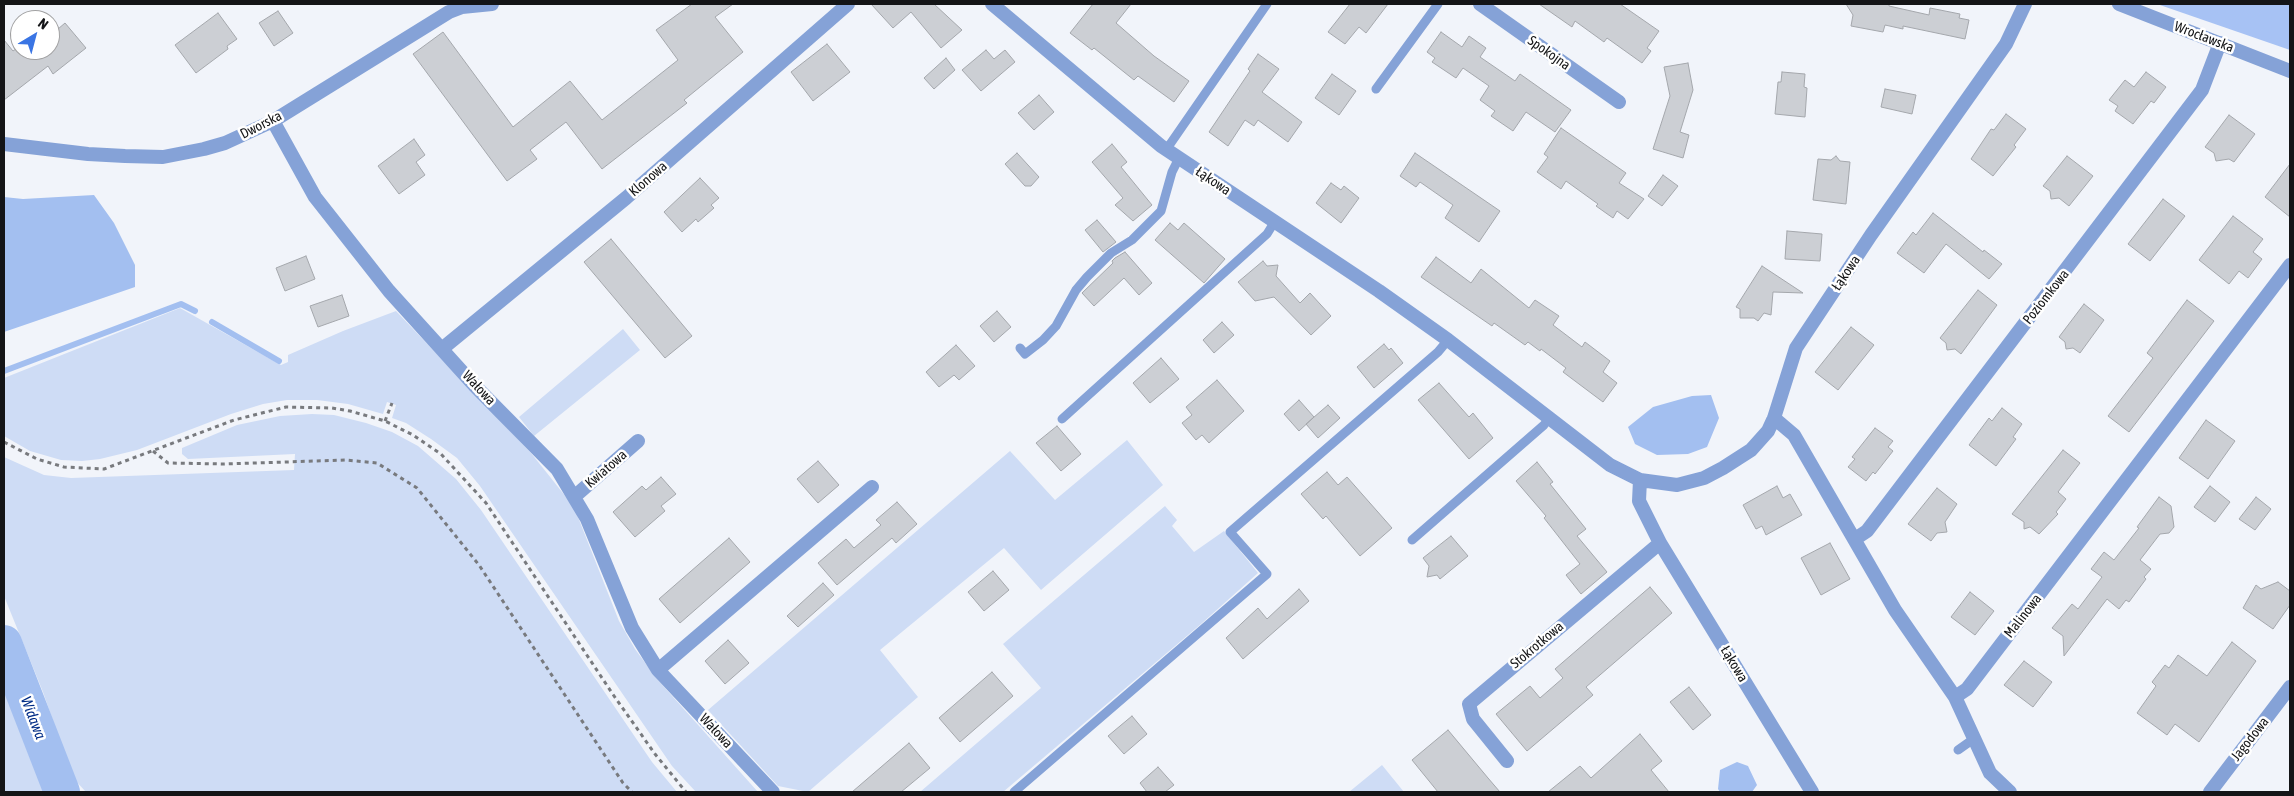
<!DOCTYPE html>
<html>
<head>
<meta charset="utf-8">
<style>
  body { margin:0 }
  #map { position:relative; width:2294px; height:796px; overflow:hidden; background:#f1f4fa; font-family:"Asap Condensed",sans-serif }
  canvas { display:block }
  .frame { position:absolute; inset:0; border:5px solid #141517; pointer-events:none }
  .north { position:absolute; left:10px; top:10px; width:50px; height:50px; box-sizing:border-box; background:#fff; border:1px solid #a1a1a2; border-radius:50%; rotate:37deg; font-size:14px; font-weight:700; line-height:20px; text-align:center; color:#141517 }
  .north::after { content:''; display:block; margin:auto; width:18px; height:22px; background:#3a75e4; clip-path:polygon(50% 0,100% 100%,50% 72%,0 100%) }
</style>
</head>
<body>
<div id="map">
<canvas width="2294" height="796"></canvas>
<div class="frame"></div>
<div class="north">N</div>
</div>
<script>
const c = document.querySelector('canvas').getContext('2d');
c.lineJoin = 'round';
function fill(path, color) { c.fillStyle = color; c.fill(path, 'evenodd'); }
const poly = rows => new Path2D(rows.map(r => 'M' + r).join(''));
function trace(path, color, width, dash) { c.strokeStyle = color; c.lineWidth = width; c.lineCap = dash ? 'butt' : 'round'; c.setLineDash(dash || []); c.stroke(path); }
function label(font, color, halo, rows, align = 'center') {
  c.font = font + ' "Asap Condensed",sans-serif'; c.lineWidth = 5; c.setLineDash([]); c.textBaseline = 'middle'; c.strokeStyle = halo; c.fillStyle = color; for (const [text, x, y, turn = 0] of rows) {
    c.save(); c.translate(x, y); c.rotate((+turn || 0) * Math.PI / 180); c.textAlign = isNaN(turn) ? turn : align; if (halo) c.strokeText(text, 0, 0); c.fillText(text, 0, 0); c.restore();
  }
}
const green = poly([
  [180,308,281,365,288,362,288,355,343,331,396,311,531,453,574,507,619,621,635,649,657,679,758,792,696,792,672,766,480,486,457,458,431,439,406,423,392,418,396,405,387,402,383,414,348,404,317,400,287,400,263,404,231,414,137,450,100,459,82,461,61,460,30,451,4,436,4,378],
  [623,329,640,350,534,436,519,417],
  [312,414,334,415,366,423,392,432,418,446,456,479,481,510,652,762,677,792,86,792,73,778,43,692,4,596,4,457,44,475,71,478,294,470,295,454,188,459,182,454,182,448,237,425,280,416],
  [1127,440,1163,485,1041,590,1004,548,880,650,918,697,808,792,778,786,708,710,1010,451,1055,500],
  [1165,506,1177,520,1172,526,1194,552,1224,531,1258,573,1201,624,1003,792,920,792,1041,688,1003,644],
  [4,691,41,786,47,792,4,792],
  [1382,765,1404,792,1349,792]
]);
const forest = poly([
  [2157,4,2290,4,2290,50]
]);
const water = poly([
  [94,195,114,223,135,265,135,287,4,332,4,197,23,199],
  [1711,395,1719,418,1707,447,1688,454,1657,455,1635,444,1628,427,1653,407,1692,396],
  [1737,762,1748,766,1757,785,1752,792,1720,792,1718,789,1720,770]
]);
const stream = poly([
  [212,322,279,361],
  [4,371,181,304,195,311]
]);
const river = poly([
  [4,643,62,792]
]);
const building = poly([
  [692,4,733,4,715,17,743,52,684,100,687,103,602,169,566,122,530,150,537,159,507,181,413,54,443,32,513,127,570,81,602,120,678,60,656,30,692,4],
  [871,4,934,4,962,30,941,48,911,12,893,28,871,4],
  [1093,4,1131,4,1116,23,1154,56,1189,81,1174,102,1138,76,1134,80,1094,48,1092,50,1070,33,1093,4],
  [1350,4,1388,4,1366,33,1359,27,1345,44,1328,32,1350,4],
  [1539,4,1620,4,1659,31,1647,48,1651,51,1642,63,1607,38,1604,42,1575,21,1572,27,1539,4],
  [1846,4,1889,4,1889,6,1929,15,1930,8,1960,14,1959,18,1969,20,1965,39,1903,26,1903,29,1885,25,1883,32,1851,26,1853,15,1846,4],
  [278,11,293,33,274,46,259,23,278,11],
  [218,13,237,39,227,46,228,49,196,73,175,45,218,13],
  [52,21,58,29,65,23,86,48,53,74,48,66,4,100,4,40,13,51,20,46,20,50,50,50,50,23,52,21],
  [1441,32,1462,47,1469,36,1486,48,1480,57,1515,81,1520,74,1571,110,1555,132,1526,112,1513,131,1491,116,1495,111,1480,100,1489,86,1463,68,1456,78,1432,62,1435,58,1427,52,1441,32],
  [827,44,850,72,813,101,791,72,827,44],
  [986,50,994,59,1005,50,1015,62,981,91,962,70,986,50],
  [1258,54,1279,69,1262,92,1302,122,1288,142,1258,120,1254,126,1245,120,1228,146,1209,132,1250,71,1248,69,1258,54],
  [946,58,955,70,934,89,924,78,946,58],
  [1688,63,1693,90,1680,132,1689,135,1683,158,1653,149,1670,96,1664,67,1688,63],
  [1782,72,1805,74,1804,87,1807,88,1805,117,1775,114,1778,82,1781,82,1782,72],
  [2146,72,2166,87,2154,103,2151,101,2133,124,2115,111,2118,106,2109,100,2125,80,2134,87,2146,72],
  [1332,74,1356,91,1339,115,1315,98,1332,74],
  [1885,89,1916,95,1912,114,1881,107,1885,89],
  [1039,95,1054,112,1034,130,1018,113,1039,95],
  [2006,114,2026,129,2014,145,2016,147,1993,176,1971,159,1991,129,1994,130,2006,114],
  [2229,115,2255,134,2234,162,2229,159,2216,161,2214,153,2205,147,2229,115],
  [1561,128,1626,173,1619,183,1644,199,1628,219,1617,211,1613,218,1596,206,1598,204,1566,181,1561,189,1537,172,1548,157,1544,154,1561,128],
  [414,139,425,155,416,162,425,175,399,194,378,166,414,139],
  [1112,144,1127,162,1121,167,1152,205,1133,221,1115,205,1123,198,1092,162,1112,144],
  [1017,153,1039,177,1031,186,1025,186,1005,164,1017,153],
  [1415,153,1500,211,1479,242,1445,218,1453,205,1420,182,1416,187,1400,176,1415,153],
  [1836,156,1840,161,1850,162,1846,204,1813,200,1818,159,1831,160,1836,156],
  [2067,156,2093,176,2069,206,2059,198,2051,199,2050,191,2043,186,2067,156],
  [2290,164,2290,217,2265,197,2290,164],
  [1663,175,1678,186,1662,206,1648,196,1663,175],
  [700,178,719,198,711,205,714,208,698,222,696,219,682,232,664,212,700,178],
  [1331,183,1341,190,1344,186,1359,198,1341,223,1316,203,1331,183],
  [2163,199,2185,216,2150,261,2128,244,2163,199],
  [1933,213,1983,252,1984,250,2002,264,1989,279,1946,244,1924,273,1897,253,1913,232,1916,235,1933,213],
  [2233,216,2263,239,2253,252,2262,259,2248,278,2239,271,2229,284,2199,260,2233,216],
  [1097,220,1116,242,1103,252,1085,230,1097,220],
  [1170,223,1178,230,1184,223,1225,259,1204,283,1155,240,1170,223],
  [1787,231,1822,234,1820,261,1785,259,1787,231],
  [611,239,692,336,665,358,584,262,611,239],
  [1125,252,1152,283,1139,295,1124,278,1094,306,1082,293,1113,263,1112,261,1115,258,1125,252],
  [306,256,315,279,285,291,276,268,306,256],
  [1436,257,1471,283,1481,269,1529,308,1535,300,1559,316,1553,325,1582,347,1585,342,1610,361,1603,372,1617,383,1603,402,1563,372,1566,368,1541,349,1540,351,1528,342,1525,345,1494,323,1492,326,1421,277,1436,257],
  [1263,261,1267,266,1278,265,1276,276,1300,303,1310,293,1331,316,1311,335,1274,297,1255,301,1238,282,1263,261],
  [1762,266,1803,293,1773,292,1771,315,1764,313,1758,321,1754,318,1740,318,1740,309,1736,307,1762,266],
  [1978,290,1997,305,1961,354,1955,349,1947,350,1946,343,1940,338,1978,290],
  [342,295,349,316,318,327,310,306,342,295],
  [2187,300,2214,321,2129,432,2108,416,2153,358,2147,353,2187,300],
  [2084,304,2104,320,2080,353,2073,348,2066,349,2065,342,2059,337,2084,304],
  [997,311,1011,327,994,342,980,326,997,311],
  [1222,322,1234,335,1214,353,1203,340,1222,322],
  [1851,327,1874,345,1838,390,1815,372,1851,327],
  [1384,344,1389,350,1391,348,1403,363,1374,388,1357,367,1384,344],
  [956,345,975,366,959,380,954,375,939,387,926,372,956,345],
  [1161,358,1179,379,1150,403,1133,383,1161,358],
  [1217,380,1244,411,1209,443,1202,435,1196,440,1182,423,1192,415,1186,407,1217,380],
  [1439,383,1469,417,1473,413,1493,438,1469,459,1418,400,1439,383],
  [1299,400,1314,417,1299,431,1284,414,1299,400],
  [1328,405,1340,418,1318,438,1306,424,1328,405],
  [2002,408,2022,424,2013,437,2016,439,1996,466,1969,445,1989,418,1992,421,2002,408],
  [2206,420,2235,441,2208,479,2179,458,2206,420],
  [1057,426,1081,454,1061,471,1036,443,1057,426],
  [1875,428,1893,441,1888,447,1893,451,1875,474,1873,472,1866,481,1848,467,1855,459,1852,457,1875,428],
  [2063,450,2080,463,2058,492,2066,499,2056,512,2058,514,2039,534,2030,527,2024,529,2024,522,2012,514,2063,450],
  [818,461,839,485,818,503,797,479,818,461],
  [1537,462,1553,482,1550,484,1586,529,1577,536,1607,572,1581,594,1566,575,1580,564,1544,518,1546,516,1516,481,1537,462],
  [1327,472,1338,485,1347,477,1392,528,1360,556,1326,516,1323,519,1301,494,1327,472],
  [661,477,676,494,661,506,665,511,635,537,613,512,642,486,646,490,661,477],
  [1777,486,1783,498,1790,494,1802,515,1766,535,1762,526,1756,529,1743,505,1777,486],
  [2210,486,2230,502,2215,522,2194,507,2210,486],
  [1937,488,1957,504,1945,522,1947,532,1937,533,1931,541,1908,524,1937,488],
  [2159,497,2171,506,2174,527,2169,533,2160,534,2140,560,2151,569,2144,577,2146,579,2129,602,2126,600,2119,609,2107,599,2064,656,2063,636,2052,628,2072,604,2078,609,2102,577,2091,569,2104,552,2114,560,2139,528,2137,527,2159,497],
  [2256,497,2271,509,2255,530,2239,519,2256,497],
  [897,502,917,524,896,543,892,538,837,585,818,563,846,539,854,548,881,525,876,520,897,502],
  [1451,536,1468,556,1440,579,1437,575,1427,577,1429,566,1423,558,1451,536],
  [729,538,750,562,680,623,659,599,729,538],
  [1830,543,1850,579,1821,595,1801,558,1830,543],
  [993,571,1009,590,984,611,968,592,993,571],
  [2278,582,2290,591,2290,605,2273,629,2243,608,2256,585,2261,589,2278,582],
  [823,583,834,595,798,627,787,616,823,583],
  [1650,587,1672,613,1586,687,1593,695,1527,751,1496,714,1530,686,1540,698,1563,678,1555,669,1650,587],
  [1299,589,1309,601,1243,659,1226,638,1258,608,1267,619,1299,589],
  [1970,592,1994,611,1975,635,1951,617,1970,592],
  [728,640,749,663,725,684,705,661,728,640],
  [2232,642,2256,661,2199,742,2175,724,2167,735,2137,713,2156,686,2152,682,2165,665,2169,668,2178,655,2207,676,2232,642],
  [2024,661,2052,682,2033,707,2004,685,2024,661],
  [992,672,1013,696,960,742,939,718,992,672],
  [1689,687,1711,715,1693,730,1670,702,1689,687],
  [1132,716,1147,734,1124,754,1108,736,1132,716],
  [1448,730,1488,778,1500,792,1438,792,1412,760,1448,730],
  [1640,734,1662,761,1651,770,1669,792,1548,792,1580,766,1591,778,1640,734],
  [909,743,930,768,901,792,852,792,909,743],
  [1158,767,1174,785,1165,792,1147,792,1140,783,1158,767]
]);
const path = poly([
  [385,421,392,403],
  [4,442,37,459,64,467,104,469,234,420,286,407,332,408,350,411,385,421,413,435,441,454,486,503,612,693,655,754,686,792],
  [153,451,168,463,224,464,346,460,377,463,417,488,479,565,623,783,632,792]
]);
const service = poly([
  [1376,89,1438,4],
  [1166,150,1267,4],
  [1020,348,1025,354,1043,340,1056,326,1076,290,1087,277,1111,253,1132,240,1161,211,1172,172,1179,158],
  [1062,419,1267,234,1275,221],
  [1412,540,1544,425,1549,418],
  [1958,750,1975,738],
  [1014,792,1267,574,1230,532,1438,352,1448,340]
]);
const minor = poly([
  [992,4,1161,146,1379,291,1448,340,1610,465,1640,480,1677,485,1704,478,1723,468,1751,450,1768,431,1774,418,1796,348,1871,235,2006,44,2025,4],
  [1480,4,1619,102],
  [273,121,315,197,389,291,475,386,557,469,587,519,632,628,658,670,872,487],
  [4,144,88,154,125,156,163,157,204,149,225,143,273,121,449,12,462,7,492,4],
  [443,348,626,198,848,4],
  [1774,418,1794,435,1895,610,1955,697,1967,689,2290,265],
  [1640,480,1639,501,1660,543,1812,792],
  [574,497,638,441],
  [1855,539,1867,531,2202,90,2220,43],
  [658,670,773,792],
  [1955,697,1990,773,2010,792],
  [1507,761,1473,719,1469,704,1660,543],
  [2210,792,2290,687]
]);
const tertiary = poly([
  [2119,4,2290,71]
]);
const streetNames = [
  ["Wrocławska",2204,37,21],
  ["Spokojna",1549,53,35],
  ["Dworska",261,125,-27],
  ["Klonowa",648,179,-41],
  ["Łąkowa",1213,181,34],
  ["Łąkowa",1846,273,-56],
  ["Poziomkowa",2046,297,-52],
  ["Wałowa",479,388,47],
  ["Kwiatowa",606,469,-41],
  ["Malinowa",2023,616,-52],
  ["Stokrotkowa",1537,645,-40],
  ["Łąkowa",1734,664,59],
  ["Wałowa",716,731,47],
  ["Jagodowa",2250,739,-52]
];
const waterNames = [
  ["Widawa",33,718,69]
];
fill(green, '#cedcf5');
fill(forest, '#a7c2f4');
fill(water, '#a3bff0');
trace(stream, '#a3bff0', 6);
trace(river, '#a3bff0', 36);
fill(building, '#cccfd4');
trace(building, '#a4a7ac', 1);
trace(path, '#787a7e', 3, [4, 4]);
trace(service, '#85a2d7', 9);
trace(minor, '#85a2d7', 14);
trace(tertiary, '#85a2d7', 14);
label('14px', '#141517', '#fff', streetNames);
label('italic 15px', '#002c86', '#fff', waterNames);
</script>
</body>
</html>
